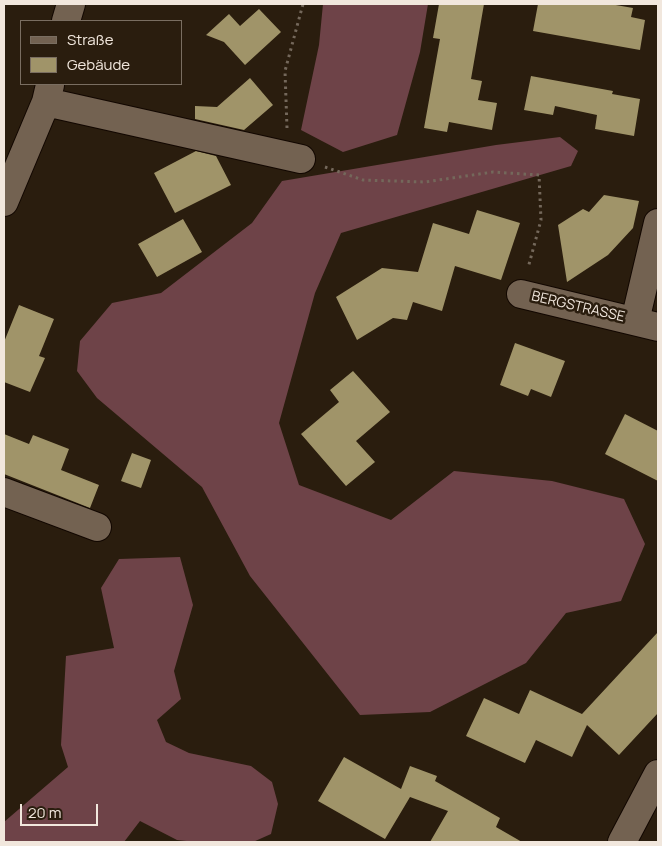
<!DOCTYPE html>
<html>
<head>
<meta charset="utf-8">
<style>
  body { margin:0 }
  #map { position:relative; width:662px; height:846px; overflow:hidden; background:#2a1d0e; font-family:Manrope,sans-serif }
  canvas { display:block }
  .frame { position:absolute; inset:0; border:5px solid #f1e7dd; pointer-events:none }
  .legend { position:absolute; left:20px; top:20px; width:162px; height:65px; box-sizing:border-box; background:#2a1d0e; border:1px solid #7a6e61; margin:0; padding:6px 9px; list-style:none; font-size:15px; color:#f1e7dd }
  .legend li { display:flex; align-items:center; gap:10px; height:25px }
  .legend b { width:25px; border:1px solid #7a6e61 }
  .scale { position:absolute; left:20px; top:804px; width:78px; height:22px; box-sizing:border-box; border:2px solid #f1e7dd; border-top:0; padding-left:6px; font-size:15px; line-height:18px; white-space:nowrap; color:#f1e7dd; -webkit-text-stroke:4px #2a1d0e; paint-order:stroke }
</style>
</head>
<body>
<div id="map">
<canvas width="662" height="846"></canvas>
<div class="frame"></div>
<ul class="legend">
<li><b style="height:6px;background:#736251"></b>Straße</li>
<li><b style="height:14px;background:#a09469"></b>Gebäude</li>
</ul>
<div class="scale">20 m</div>
</div>
<script>
const c = document.querySelector('canvas').getContext('2d');
c.lineJoin = 'round';
function fill(path, color) { c.fillStyle = color; c.fill(path, 'evenodd'); }
const poly = rows => new Path2D(rows.map(r => 'M' + r).join(''));
function trace(path, color, width, dash) { c.strokeStyle = color; c.lineWidth = width; c.lineCap = dash ? 'butt' : 'round'; c.setLineDash(dash || []); c.stroke(path); }
function label(font, color, halo, rows, align = 'center') {
  c.font = font + ' Manrope,sans-serif'; c.lineWidth = 5; c.setLineDash([]); c.textBaseline = 'middle'; c.strokeStyle = halo; c.fillStyle = color; for (const [text, x, y, turn = 0] of rows) {
    c.save(); c.translate(x, y); c.rotate((+turn || 0) * Math.PI / 180); c.textAlign = isNaN(turn) ? turn : align; if (halo) c.strokeText(text, 0, 0); c.fillText(text, 0, 0); c.restore();
  }
}
const forest = poly([
  [323,4,428,4,420,52,397,135,343,152,301,130,319,45],
  [560,137,578,151,571,166,341,233,315,293,279,423,299,485,391,520,454,471,552,481,624,499,645,544,621,601,566,613,526,663,430,712,360,715,250,576,202,487,97,398,77,371,80,341,112,303,161,293,252,223,282,181,496,145],
  [180,557,193,605,174,671,181,699,157,720,166,742,189,753,251,766,272,782,278,804,271,834,253,842,196,842,177,840,140,821,124,842,4,842,4,822,68,767,61,745,66,656,114,648,101,588,119,559]
]);
const building = poly([
  [439,4,484,4,471,79,482,81,478,100,497,103,492,130,449,122,447,132,424,128,440,39,433,38],
  [538,4,610,4,633,8,631,17,645,20,640,50,533,31],
  [259,9,281,32,245,65,224,42,206,35,229,14,240,26],
  [531,76,613,91,612,94,640,99,634,136,595,129,597,115,555,106,553,115,524,110],
  [250,78,273,105,244,130,195,119,195,106,217,107],
  [196,151,216,156,231,185,175,213,154,173],
  [604,195,639,201,633,228,608,255,567,282,558,225,583,209,589,212],
  [477,210,520,223,501,280,455,266,442,311,413,302,407,320,393,318,357,340,336,297,382,268,418,272,433,223,469,234],
  [183,219,202,252,157,277,138,244],
  [19,305,54,319,39,356,45,358,30,392,4,382,4,342],
  [515,343,565,361,551,397,531,389,528,396,500,385],
  [353,371,390,412,356,441,375,462,346,486,301,434,339,402,330,390],
  [625,414,658,431,658,481,605,454],
  [4,434,29,444,33,435,69,449,61,470,99,485,90,508,4,474],
  [132,453,151,460,141,488,121,481],
  [658,632,658,713,619,755,587,725,572,757,536,740,525,763,466,736,484,698,519,714,530,690,582,714],
  [344,757,401,789,410,766,437,776,435,781,500,818,496,827,522,842,430,842,448,811,410,797,385,839,318,801]
]);
const path = poly([
  [287,128,285,71,303,4],
  [325,167,363,180,425,182,493,172,539,175,541,220,528,268]
]);
const minor = poly([
  [66,21,71,4],
  [46,102,301,159],
  [4,202,46,102,50,85],
  [521,294,658,327],
  [635,321,658,223],
  [4,492,97,527],
  [622,842,658,774]
]);
const streetNames = [
  ["BERGSTRASSE",578,307,13]
];
fill(forest, '#6e4348');
fill(building, '#a09469');
trace(minor, '#120700', 30);
trace(path, '#74685b', 3, [2.5, 4]);
trace(minor, '#736251', 28);
label('14px', '#f1e7dd', '#2a1d0e', streetNames);
</script>
</body>
</html>
